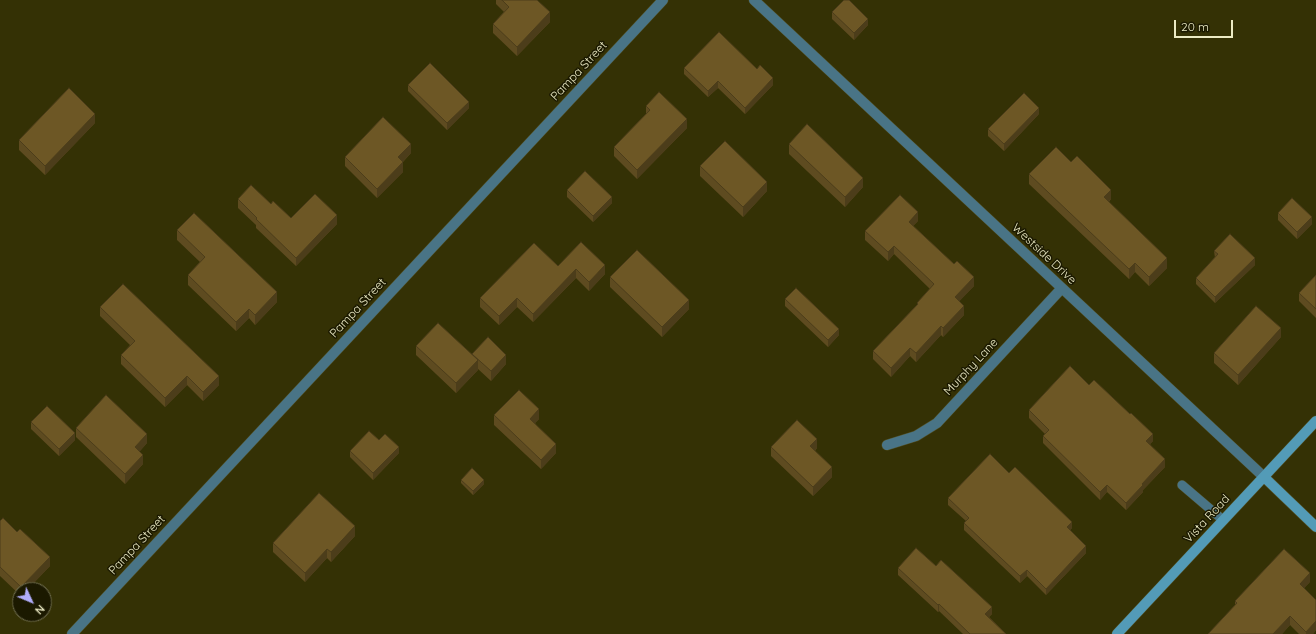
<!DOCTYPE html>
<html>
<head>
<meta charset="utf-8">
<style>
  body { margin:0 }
  #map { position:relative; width:1316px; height:634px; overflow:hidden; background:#343105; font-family:Quicksand,sans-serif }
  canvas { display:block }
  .north { position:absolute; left:12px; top:582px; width:40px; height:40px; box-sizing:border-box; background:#1b1900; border:1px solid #6f6d4e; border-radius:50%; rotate:134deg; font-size:11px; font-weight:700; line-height:16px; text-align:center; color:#ecebc4 }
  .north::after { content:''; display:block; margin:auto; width:14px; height:18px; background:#b1adfa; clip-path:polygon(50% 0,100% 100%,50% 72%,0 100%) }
  .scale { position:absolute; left:1174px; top:20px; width:59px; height:18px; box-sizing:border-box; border:2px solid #ecebc4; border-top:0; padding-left:5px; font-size:12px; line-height:14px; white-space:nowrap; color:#ecebc4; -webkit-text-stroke:3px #1b1900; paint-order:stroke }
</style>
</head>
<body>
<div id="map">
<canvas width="1316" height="634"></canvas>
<div class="north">N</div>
<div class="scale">20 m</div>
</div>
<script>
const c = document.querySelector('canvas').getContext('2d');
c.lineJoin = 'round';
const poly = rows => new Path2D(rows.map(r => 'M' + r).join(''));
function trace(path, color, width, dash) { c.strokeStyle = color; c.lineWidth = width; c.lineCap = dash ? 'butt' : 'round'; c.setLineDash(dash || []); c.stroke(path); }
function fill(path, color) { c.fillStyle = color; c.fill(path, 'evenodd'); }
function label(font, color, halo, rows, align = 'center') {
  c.font = font + ' Quicksand,sans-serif'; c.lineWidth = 3; c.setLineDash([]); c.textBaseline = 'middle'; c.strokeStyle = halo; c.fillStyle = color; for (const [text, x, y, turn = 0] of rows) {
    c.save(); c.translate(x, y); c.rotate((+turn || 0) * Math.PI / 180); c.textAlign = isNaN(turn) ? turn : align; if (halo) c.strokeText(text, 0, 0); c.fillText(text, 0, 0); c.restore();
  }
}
const lane = poly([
  [1182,485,1223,520]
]);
const street = poly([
  [754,0,1264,477],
  [887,445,916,436,937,423,1062,288],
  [72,634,663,0]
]);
const secondary = poly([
  [1264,477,1316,527],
  [1117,634,1316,421]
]);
const wall = poly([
  [496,0,537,0,550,22,517,56,493,33,493,24,504,12,496,4],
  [832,12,868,25,854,40,832,19],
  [684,68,773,85,745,114,718,88,708,97,684,74],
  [408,85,469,108,447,130,408,91],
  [646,106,687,128,637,179,614,156,614,147,646,114],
  [1039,114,1004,151,988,136,988,129],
  [95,123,45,175,19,150,19,140],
  [789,144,863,187,845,207,789,154],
  [411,153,403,162,403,172,377,198,345,166,345,157],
  [1071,162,1111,199,1109,202,1167,268,1149,286,1135,272,1129,279,1029,184,1029,174],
  [700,166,767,191,743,217,700,176],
  [567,190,612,203,593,222,567,197],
  [238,199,271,204,291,218,337,224,296,266,256,228,256,225,238,208],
  [1278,213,1312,224,1297,239,1278,220],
  [918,221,913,226,974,286,959,301,964,315,943,337,941,335,916,362,910,356,891,377,873,359,873,351,917,305,917,303,930,289,894,254,888,261,865,240,865,231],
  [177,230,277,302,255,325,249,318,236,331,188,285,188,275,200,262,177,240],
  [1214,251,1255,265,1215,303,1196,284,1196,278,1215,258],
  [558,266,605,274,589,291,576,278,533,322,517,307,499,325,480,307,480,298],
  [1316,275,1316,318,1299,301,1299,293],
  [610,277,689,309,662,337,610,287],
  [785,299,839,335,828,347,785,306],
  [100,307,219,385,203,401,187,385,165,407,121,364,121,355,130,345,100,316],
  [1281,337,1238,385,1214,363,1214,353],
  [416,346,472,355,472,354,506,364,491,381,478,369,478,370,456,393,416,355],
  [1089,385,1153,441,1150,444,1165,467,1143,490,1143,492,1126,510,1107,492,1100,500,1043,443,1043,436,1045,434,1029,418,1029,410],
  [494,415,539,419,535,423,556,453,541,469,494,425],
  [31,422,75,440,59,456,31,429],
  [76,428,147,443,139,452,143,464,125,484,76,437],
  [379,440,399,453,373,480,350,457,350,451],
  [771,447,817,448,815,451,832,477,813,496,771,456],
  [1009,473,1072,528,1070,530,1086,553,1046,595,1027,576,1020,583,964,530,964,523,966,521,948,505,948,498],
  [461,480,484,484,473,495,461,483],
  [0,521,50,566,27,590,20,590,20,595,0,576],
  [355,536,331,562,327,558,305,582,273,552,273,543],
  [936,566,992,614,989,617,1006,634,963,634,939,611,938,612,898,575,898,568],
  [1310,582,1304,588,1316,600,1316,630,1313,634,1299,634,1290,625,1282,634,1208,634,1235,606,1235,601]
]);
const shadedWall = poly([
  [550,12,550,22,517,56,517,47],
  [868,19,868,25,854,40,854,33],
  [773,78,773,85,745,114,745,108],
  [718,81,718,88,708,97,708,91],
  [469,102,469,108,447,130,447,123],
  [1039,108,1039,114,1004,151,1004,144],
  [95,114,95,123,45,175,45,166],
  [687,119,687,128,637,179,637,170],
  [411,144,411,153,398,167,398,157],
  [403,162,403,172,377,198,377,189],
  [863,178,863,187,845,207,845,197],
  [767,182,767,191,743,217,743,207],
  [1111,190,1111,199,1104,206,1104,197],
  [612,197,612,203,593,222,593,216],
  [918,212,918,221,909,230,909,222],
  [337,215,337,224,296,266,296,258],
  [1312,217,1312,224,1297,239,1297,232],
  [894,246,894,254,888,261,888,252],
  [1167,258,1167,268,1149,286,1149,277],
  [1255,258,1255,265,1215,303,1215,297],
  [1135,263,1135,272,1129,279,1129,269],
  [605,265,605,274,589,291,589,282],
  [576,269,576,278,533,322,533,314],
  [974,277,974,286,955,306,955,297],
  [277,292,277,302,255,325,255,315],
  [517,298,517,307,499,325,499,316],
  [689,300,689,309,662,337,662,327],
  [964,306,964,315,943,337,943,328],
  [249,309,249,318,236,331,236,322],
  [941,326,941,335,916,362,916,353],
  [1281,328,1281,337,1238,385,1238,375],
  [839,329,839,335,828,347,828,340],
  [910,348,910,356,891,377,891,368],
  [506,355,506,364,491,381,491,371],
  [478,360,478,370,456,393,456,383],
  [187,376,187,385,165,407,165,398],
  [219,376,219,385,203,401,203,392],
  [539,409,539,419,530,428,530,419],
  [75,433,75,440,59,456,59,449],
  [147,434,147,443,135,457,135,447],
  [1153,434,1153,441,1146,448,1146,441],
  [817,439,817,448,810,456,810,446],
  [556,444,556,453,541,469,541,460],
  [399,447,399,453,373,480,373,473],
  [143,455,143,464,125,484,125,474],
  [1165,459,1165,467,1143,490,1143,492,1126,510,1126,503,1142,484],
  [832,467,832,477,813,496,813,487],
  [484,480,484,484,473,495,473,491],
  [1107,485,1107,492,1100,500,1100,492],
  [1072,522,1072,528,1067,534,1067,527],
  [355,526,355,536,331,562,331,552],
  [1086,546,1086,553,1046,595,1046,589],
  [327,549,327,558,305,582,305,573],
  [50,557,50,566,27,590,21,590,21,587],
  [1027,570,1027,576,1020,583,1020,576],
  [1310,573,1310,582,1300,593,1300,584],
  [939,604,939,611,938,612,938,605],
  [992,607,992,614,985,620,985,614],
  [1290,616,1290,625,1282,634,1273,634],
  [1316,621,1316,630,1313,634,1306,634,1306,632]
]);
const building = poly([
  [502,0,537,0,550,12,517,47,493,24,509,7,502,0],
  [844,0,849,0,868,19,854,33,832,12,844,0],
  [719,32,757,69,760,65,773,78,745,108,718,81,708,91,684,68,719,32],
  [430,63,469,102,447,123,408,85,430,63],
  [69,88,95,114,45,166,19,140,69,88],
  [659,92,687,119,637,170,614,147,650,110,646,106,659,92],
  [1024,93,1039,108,1004,144,988,129,1024,93],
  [383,117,411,144,398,157,403,162,377,189,345,157,383,117],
  [807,124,863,178,845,197,789,144,807,124],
  [725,141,767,182,743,207,700,166,725,141],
  [1056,147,1071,162,1077,156,1111,190,1104,197,1167,258,1149,277,1135,263,1129,269,1029,174,1056,147],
  [585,171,612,197,593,216,567,190,585,171],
  [251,185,271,204,273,201,291,218,315,194,337,215,296,258,256,219,257,218,238,199,251,185],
  [900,195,918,212,909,222,954,264,957,261,974,277,955,297,964,306,943,328,941,326,916,353,910,348,891,368,873,351,918,304,917,303,934,284,894,246,888,252,865,231,900,195],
  [1292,198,1312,217,1297,232,1278,213,1292,198],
  [194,213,277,292,255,315,249,309,236,322,188,275,205,257,177,230,194,213],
  [1230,234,1255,258,1215,297,1196,278,1218,254,1214,251,1230,234],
  [581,242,605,265,589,282,576,269,533,314,517,298,499,316,480,298,534,243,558,266,581,242],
  [637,250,689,300,662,327,610,277,637,250],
  [1316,275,1316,309,1299,293,1316,275],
  [123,284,219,376,203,392,187,376,165,398,121,355,135,341,100,307,123,284],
  [796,288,839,329,828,340,785,299,796,288],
  [1256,306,1281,328,1238,375,1214,353,1256,306],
  [438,323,478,360,456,383,416,346,438,323],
  [488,337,506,355,491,371,472,354,488,337],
  [1070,366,1089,385,1094,380,1130,414,1131,413,1153,434,1146,441,1165,459,1142,484,1143,485,1126,503,1107,485,1100,492,1043,436,1049,430,1029,410,1070,366],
  [519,390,539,409,530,419,556,444,541,460,494,415,519,390],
  [106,395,147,434,135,447,143,455,125,474,76,428,106,395],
  [47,406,75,433,59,449,31,422,47,406],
  [797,420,817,439,810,446,832,467,813,487,771,447,797,420],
  [369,431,379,440,385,434,399,447,373,473,350,451,369,431],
  [990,454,1009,473,1015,467,1072,522,1067,527,1086,546,1046,589,1027,570,1020,576,964,523,969,518,948,498,990,454],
  [472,468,484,480,473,491,461,480,472,468],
  [319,493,355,526,331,552,327,549,305,573,273,543,319,493],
  [3,518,17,532,20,529,50,557,21,587,0,567,0,521,3,518],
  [916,548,936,566,941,560,992,607,985,614,1006,634,970,634,939,604,938,605,898,568,916,548],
  [1284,549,1310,573,1300,584,1316,600,1316,621,1306,632,1290,616,1273,634,1208,634,1237,603,1235,601,1284,549]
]);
const streetNames = [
  ["Pampa Street",579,71,-47],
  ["Westside Drive",1044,254,43],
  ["Pampa Street",358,308,-47],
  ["Murphy Lane",971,367,-47],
  ["Vista Road",1207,519,-47],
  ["Pampa Street",137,545,-47]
];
trace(lane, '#514f24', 10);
trace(street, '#514f24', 11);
trace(secondary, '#514f24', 11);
trace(lane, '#497486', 9);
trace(street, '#497486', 10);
trace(secondary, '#539bb7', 10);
fill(wall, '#5e4b20');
fill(shadedWall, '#4c3d1a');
fill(building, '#6d5725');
trace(building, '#4c3d1a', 1);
label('12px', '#ecebc4', '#1b1900', streetNames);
</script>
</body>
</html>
